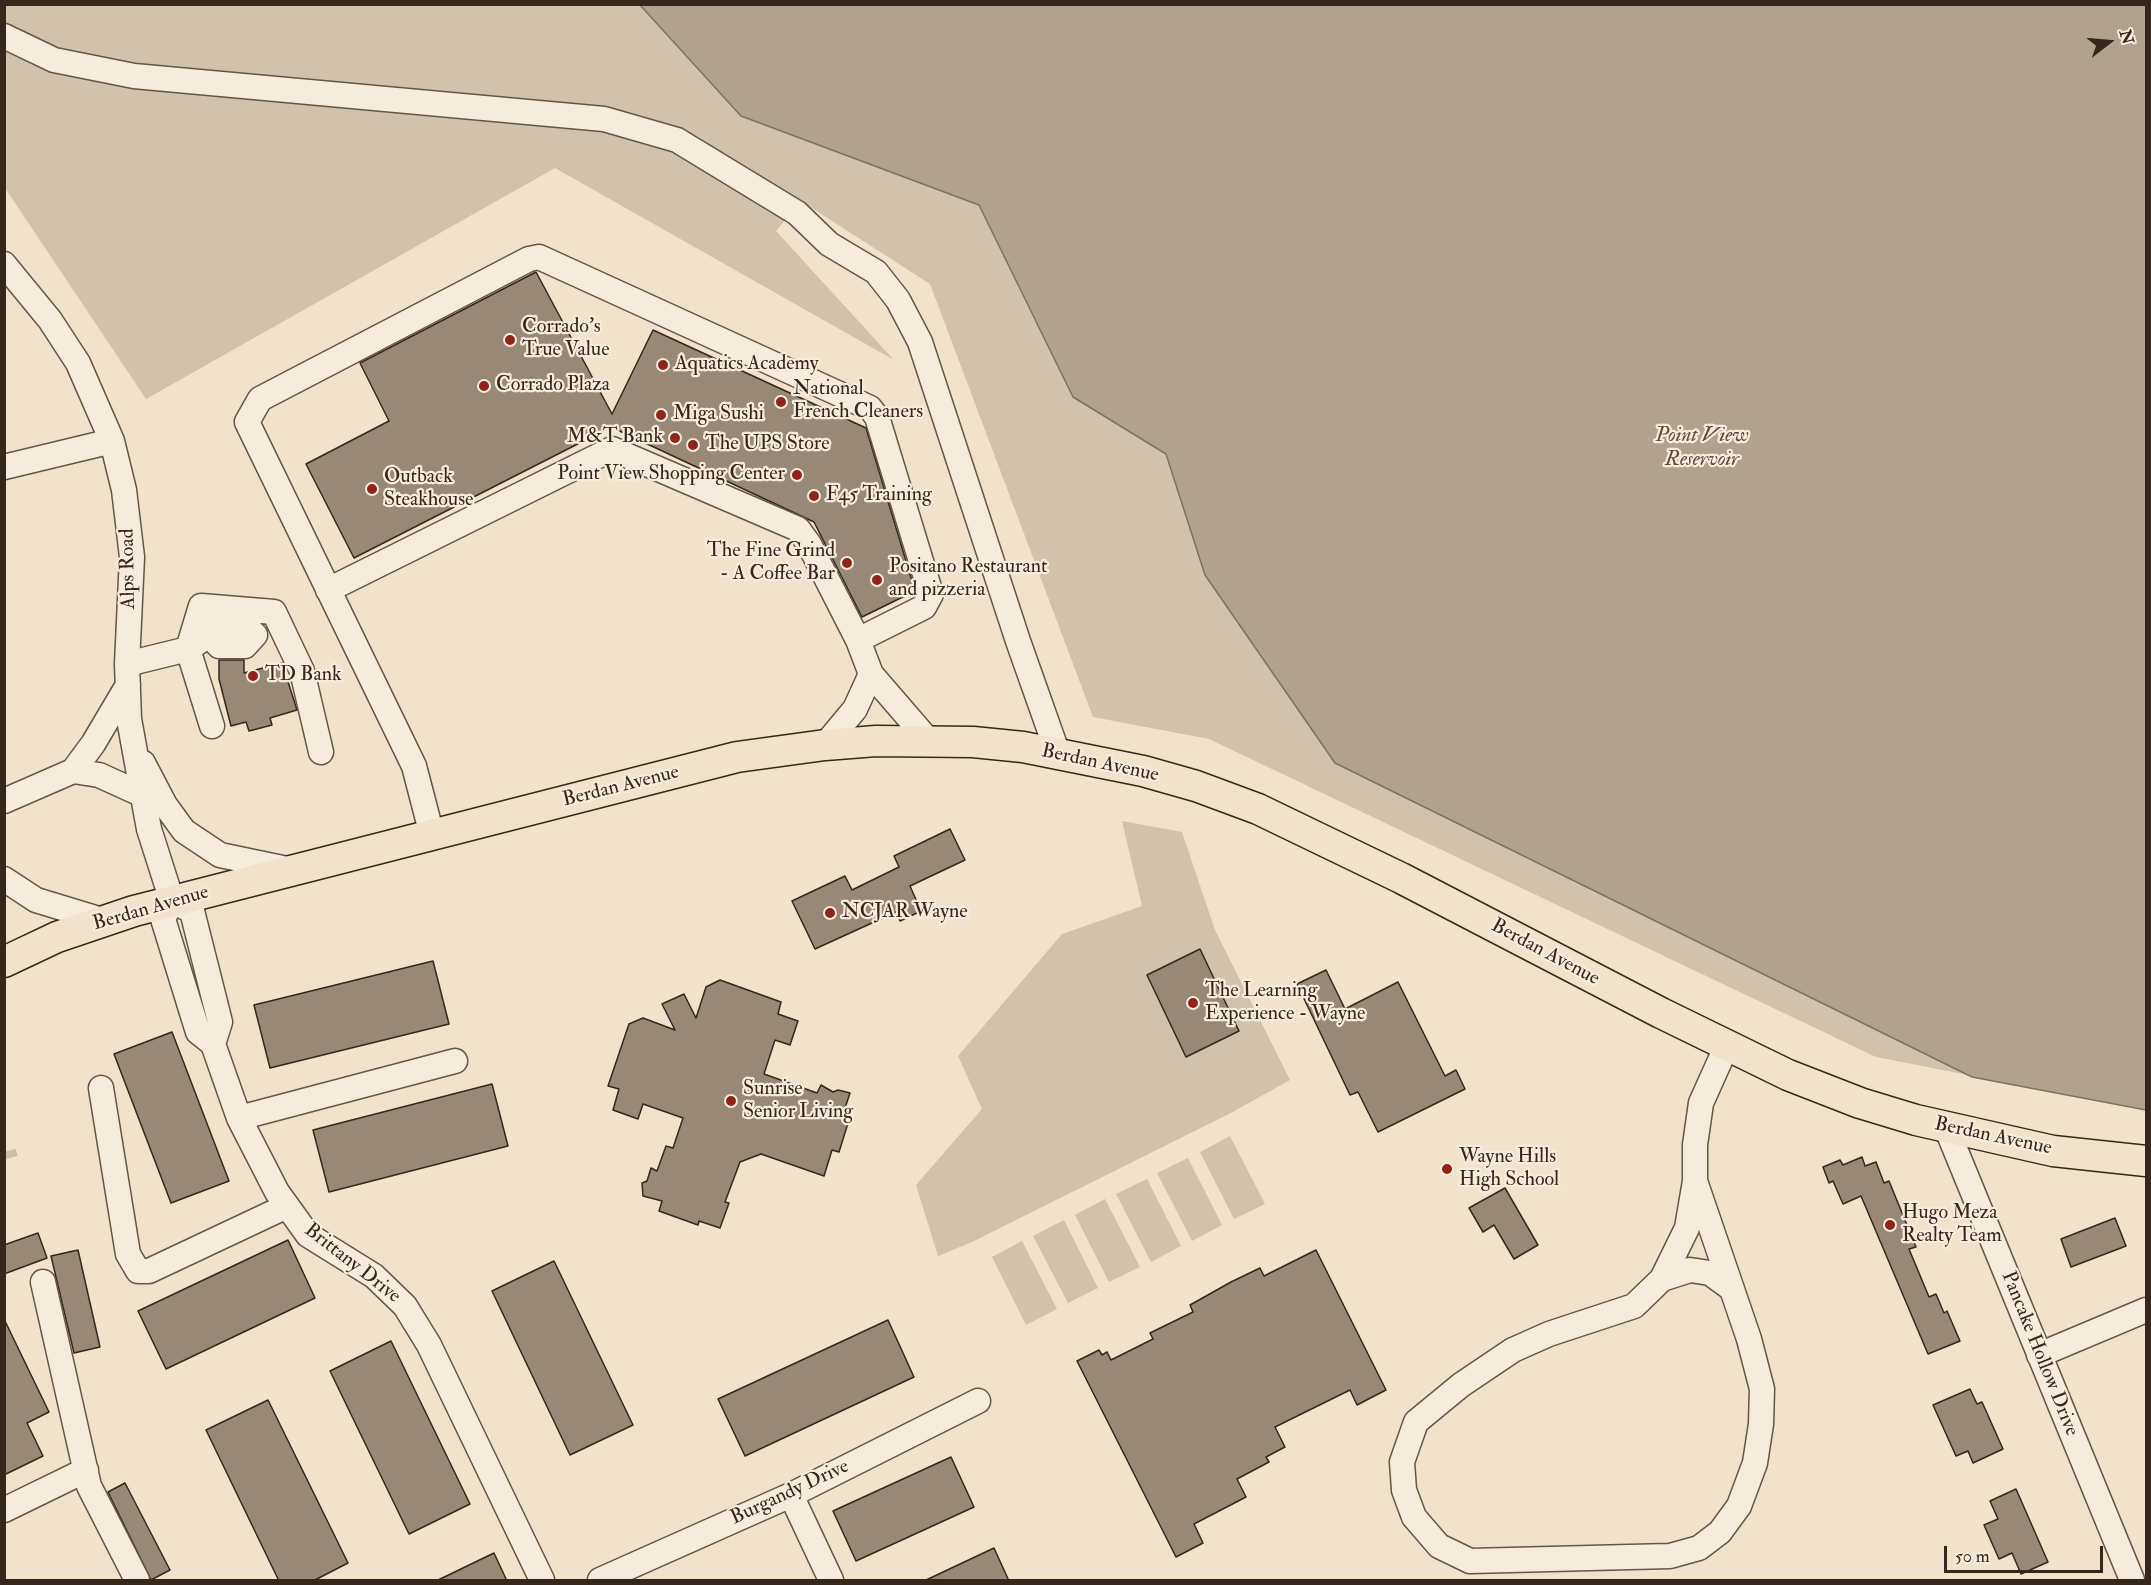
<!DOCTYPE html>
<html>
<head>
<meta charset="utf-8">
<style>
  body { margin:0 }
  #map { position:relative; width:2151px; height:1585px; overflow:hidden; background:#f1e2cb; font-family:"IM FELL Double Pica",serif }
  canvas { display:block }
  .frame { position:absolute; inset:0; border:6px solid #35271c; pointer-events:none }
  .north { position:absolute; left:2079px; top:12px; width:60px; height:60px; -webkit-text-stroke:4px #f6ecdd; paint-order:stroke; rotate:74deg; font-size:16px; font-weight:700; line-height:24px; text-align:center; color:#35271c }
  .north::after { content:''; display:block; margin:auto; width:21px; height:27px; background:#35271c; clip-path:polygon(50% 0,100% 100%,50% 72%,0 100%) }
  .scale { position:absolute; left:1944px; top:1546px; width:159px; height:27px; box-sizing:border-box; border:3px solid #35271c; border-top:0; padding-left:8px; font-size:18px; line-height:21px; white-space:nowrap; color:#35271c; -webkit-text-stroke:4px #f6ecdd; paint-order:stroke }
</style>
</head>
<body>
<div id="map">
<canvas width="2151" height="1585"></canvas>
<div class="frame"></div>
<div class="north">N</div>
<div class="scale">50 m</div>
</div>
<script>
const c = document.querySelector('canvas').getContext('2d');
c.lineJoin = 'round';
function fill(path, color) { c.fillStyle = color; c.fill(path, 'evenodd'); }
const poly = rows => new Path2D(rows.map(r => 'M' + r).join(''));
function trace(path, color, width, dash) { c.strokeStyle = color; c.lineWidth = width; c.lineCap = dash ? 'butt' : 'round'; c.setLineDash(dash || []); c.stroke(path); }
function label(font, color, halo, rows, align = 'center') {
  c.font = font + ' "IM FELL Double Pica",serif'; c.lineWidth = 4.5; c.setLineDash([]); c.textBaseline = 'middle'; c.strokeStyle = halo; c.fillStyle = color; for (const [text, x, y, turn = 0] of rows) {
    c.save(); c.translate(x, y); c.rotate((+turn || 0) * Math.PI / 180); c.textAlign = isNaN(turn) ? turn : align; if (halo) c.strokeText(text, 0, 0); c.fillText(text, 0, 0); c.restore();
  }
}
const green = poly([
  [4,5,640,5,741,116,979,205,1073,397,1166,454,1205,575,1335,763,1968,1075,1876,1057,1209,739,1093,717,930,284,801,201,776,231,894,360,555,168,146,399,5,188],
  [1122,821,1182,832,1215,930,1290,1080,1229,1114,972,1242,938,1256,916,1185,982,1109,958,1056,1062,934,1142,906],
  [1230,1136,1265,1204,1234,1219,1200,1152],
  [1188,1158,1222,1225,1192,1241,1157,1173],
  [1147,1179,1181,1246,1151,1262,1116,1194],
  [1105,1199,1140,1267,1109,1282,1075,1215],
  [1064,1220,1098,1288,1068,1303,1033,1236],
  [1022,1241,1057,1309,1026,1325,992,1257]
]);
const water = poly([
  [640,5,2146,5,2146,1110,1972,1077,1335,763,1205,575,1166,454,1073,397,979,205,741,116,640,5]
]);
const building = poly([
  [536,272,612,414,653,330,866,428,915,591,862,617,814,522,611,427,354,558,306,464,389,421,360,363,536,272],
  [219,660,244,660,244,673,282,663,297,710,270,718,272,725,249,731,246,722,231,726,219,679,219,660],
  [950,829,965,860,910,886,921,911,900,921,896,912,815,949,792,901,845,876,852,890,899,867,894,856,950,829],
  [1200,949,1239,1031,1186,1057,1147,975,1200,949],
  [433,961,449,1024,270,1068,254,1005,433,961],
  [1326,970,1345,1009,1398,982,1445,1076,1456,1070,1465,1089,1378,1132,1358,1092,1350,1095,1297,984,1326,970],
  [720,980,781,1002,778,1014,798,1021,790,1045,775,1040,764,1074,817,1093,821,1085,833,1092,838,1090,850,1093,842,1117,849,1120,839,1152,832,1150,824,1176,761,1154,740,1162,725,1202,729,1203,720,1228,699,1221,698,1225,659,1211,662,1201,643,1196,642,1183,647,1181,651,1168,657,1171,666,1146,673,1148,683,1118,643,1104,638,1119,613,1110,619,1089,608,1086,629,1024,643,1018,675,1030,662,1004,684,994,696,1018,706,987,720,980],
  [172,1032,229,1181,171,1203,114,1054,172,1032],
  [492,1084,508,1146,329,1192,313,1130,492,1084],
  [1862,1157,1865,1166,1876,1162,1884,1183,1889,1181,1916,1247,1909,1249,1929,1297,1936,1294,1944,1313,1947,1311,1960,1341,1928,1354,1861,1196,1843,1204,1833,1181,1829,1183,1823,1167,1840,1160,1843,1165,1862,1157],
  [1505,1188,1538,1245,1514,1259,1494,1225,1483,1232,1469,1208,1505,1188],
  [2115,1218,2126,1246,2071,1267,2061,1239,2115,1218],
  [38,1233,47,1258,4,1274,4,1245,38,1233],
  [288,1240,315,1298,166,1369,138,1311,288,1240],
  [78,1250,100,1347,74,1353,51,1256,78,1250],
  [1316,1250,1386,1390,1357,1405,1350,1390,1275,1427,1285,1447,1266,1457,1269,1462,1237,1479,1246,1497,1194,1524,1203,1543,1176,1557,1077,1361,1099,1350,1102,1355,1107,1352,1111,1360,1153,1339,1150,1333,1193,1312,1190,1305,1231,1282,1260,1268,1264,1276,1316,1250],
  [554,1261,633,1425,570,1455,492,1291,554,1261],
  [4,1319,49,1412,27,1423,43,1456,4,1475,4,1319],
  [888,1320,914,1377,745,1456,718,1399,888,1320],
  [391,1341,470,1504,409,1534,330,1371,391,1341],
  [1970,1389,1977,1404,1982,1402,2003,1449,1973,1463,1968,1451,1956,1456,1933,1405,1970,1389],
  [268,1400,348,1563,313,1581,279,1581,206,1430,268,1400],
  [951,1457,974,1507,856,1561,833,1511,951,1457],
  [125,1483,170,1570,151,1580,108,1492,125,1483],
  [2016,1489,2048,1562,2021,1574,2012,1553,1999,1559,1984,1525,1998,1519,1990,1501,2016,1489],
  [994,1548,1009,1581,924,1581,994,1548],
  [494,1553,507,1581,436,1581,494,1553]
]);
const minorTunnel = poly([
  [4,1152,6,1159]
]);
const minor = poly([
  [4,36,54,60,134,76,604,119,677,140,797,213,829,244,876,272,898,300,920,342,1018,641,1058,754],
  [4,264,50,320,78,363,112,441,124,490,132,557,127,664,129,719,149,829,172,901],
  [4,467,112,441],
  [328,590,612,449,798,529,809,544,858,640,871,674,928,740],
  [209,635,219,646,245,646,255,635],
  [188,649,201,606,274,612,302,671,321,752],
  [188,649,209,635,220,624,245,625,255,635],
  [127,664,188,649,212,726],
  [825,745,855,709,871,674],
  [143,763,165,805,184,831,220,855,292,870],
  [73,771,99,775,141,794],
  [4,801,73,771,93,744,128,685],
  [432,835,414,766,247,422,260,399,529,259,539,257,870,408,877,417,931,594,924,607,858,640],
  [4,879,36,900,105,921],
  [172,901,192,911,220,1022,213,1044,198,1032,163,919,172,901],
  [213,1044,239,1118,277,1192,308,1235,374,1276,405,1306,429,1345,542,1580],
  [101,1088,128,1254,138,1271,149,1271,287,1206],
  [239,1118,455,1061],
  [1946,1127,2132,1580],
  [1695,1181,1749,1339,1762,1389,1761,1424,1755,1463,1739,1506,1720,1532,1699,1548,1670,1556,1470,1561,1439,1546,1414,1517,1404,1490,1402,1462,1416,1422,1461,1385,1513,1350,1549,1334,1634,1306,1662,1279,1687,1228,1695,1181,1695,1145,1701,1103,1727,1045],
  [1662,1279,1690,1270,1710,1273,1732,1289],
  [43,1282,89,1486,137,1580],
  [2039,1355,2146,1310],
  [791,1495,831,1580],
  [4,1510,86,1470],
  [600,1580,791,1495,978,1401]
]);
const major = poly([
  [4,962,57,937,134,911,737,757,825,745,876,741,973,742,1023,747,1143,771,1196,786,1258,809,1401,878,1661,1013,1788,1075,1860,1103,1916,1120,2053,1151,2146,1161]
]);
const markers = [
  [510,340,6,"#8f2418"],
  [663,365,6,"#8f2418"],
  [484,386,6,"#8f2418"],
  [781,402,6,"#8f2418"],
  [661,415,6,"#8f2418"],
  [675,438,6,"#8f2418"],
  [693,445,6,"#8f2418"],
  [797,475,6,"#8f2418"],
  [372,489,6,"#8f2418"],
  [814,496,6,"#8f2418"],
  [847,563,6,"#8f2418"],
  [877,580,6,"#8f2418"],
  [253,676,6,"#8f2418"],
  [830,913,6,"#8f2418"],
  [1193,1003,6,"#8f2418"],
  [731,1101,6,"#8f2418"],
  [1447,1169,6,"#8f2418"],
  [1890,1225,6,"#8f2418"]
];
const poiNames = [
  ["Corrado's",522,328],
  ["True Value",522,351],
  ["Aquatics Academy",675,365],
  ["Corrado Plaza",496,386],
  ["National",793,390],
  ["French Cleaners",793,413],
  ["Miga Sushi",673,415],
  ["M&T Bank",663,438,"right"],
  ["The UPS Store",705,445],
  ["Point View Shopping Center",785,475,"right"],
  ["Outback",384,478],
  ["Steakhouse",384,501],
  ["F45 Training",826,496],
  ["The Fine Grind",835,552,"right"],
  ["- A Coffee Bar",835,575,"right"],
  ["Positano Restaurant",889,568],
  ["and pizzeria",889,591],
  ["TD Bank",265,676],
  ["NCJAR Wayne",842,913],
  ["The Learning",1205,992],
  ["Experience - Wayne",1205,1015],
  ["Sunrise",743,1090],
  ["Senior Living",743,1113],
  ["Wayne Hills",1459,1158],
  ["High School",1459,1181],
  ["Hugo Meza",1902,1214],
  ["Realty Team",1902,1237]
];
const streetNames = [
  ["Alps Road",129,569,-91],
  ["Berdan Avenue",1100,764,12],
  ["Berdan Avenue",621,787,-14],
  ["Berdan Avenue",151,909,-16],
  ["Berdan Avenue",1545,953,28],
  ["Berdan Avenue",1993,1137,12],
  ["Brittany Drive",352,1264,38],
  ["Pancake Hollow Drive",2039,1354,68],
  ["Burgandy Drive",790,1493,-25]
];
const waterNames = [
  ["Point View",1702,436],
  ["Reservoir",1702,460]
];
fill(green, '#d1c2ad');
fill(water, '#b1a290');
trace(water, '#7f7162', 1.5);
fill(building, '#978877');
trace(building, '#35271c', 1.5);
trace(minorTunnel, '#cbbda8', 24, [24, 12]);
trace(minor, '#645648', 27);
trace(major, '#35271c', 33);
trace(minor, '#f6ecdd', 24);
trace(major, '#f1e2cb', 30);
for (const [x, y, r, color] of markers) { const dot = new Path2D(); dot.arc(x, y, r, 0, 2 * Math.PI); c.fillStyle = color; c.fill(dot); trace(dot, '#f6ecdd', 2); }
label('20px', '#35271c', '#f6ecdd', poiNames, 'left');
label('20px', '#35271c', '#f6ecdd', streetNames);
label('italic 21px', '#5a4c3f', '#f6ecdd', waterNames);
</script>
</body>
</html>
